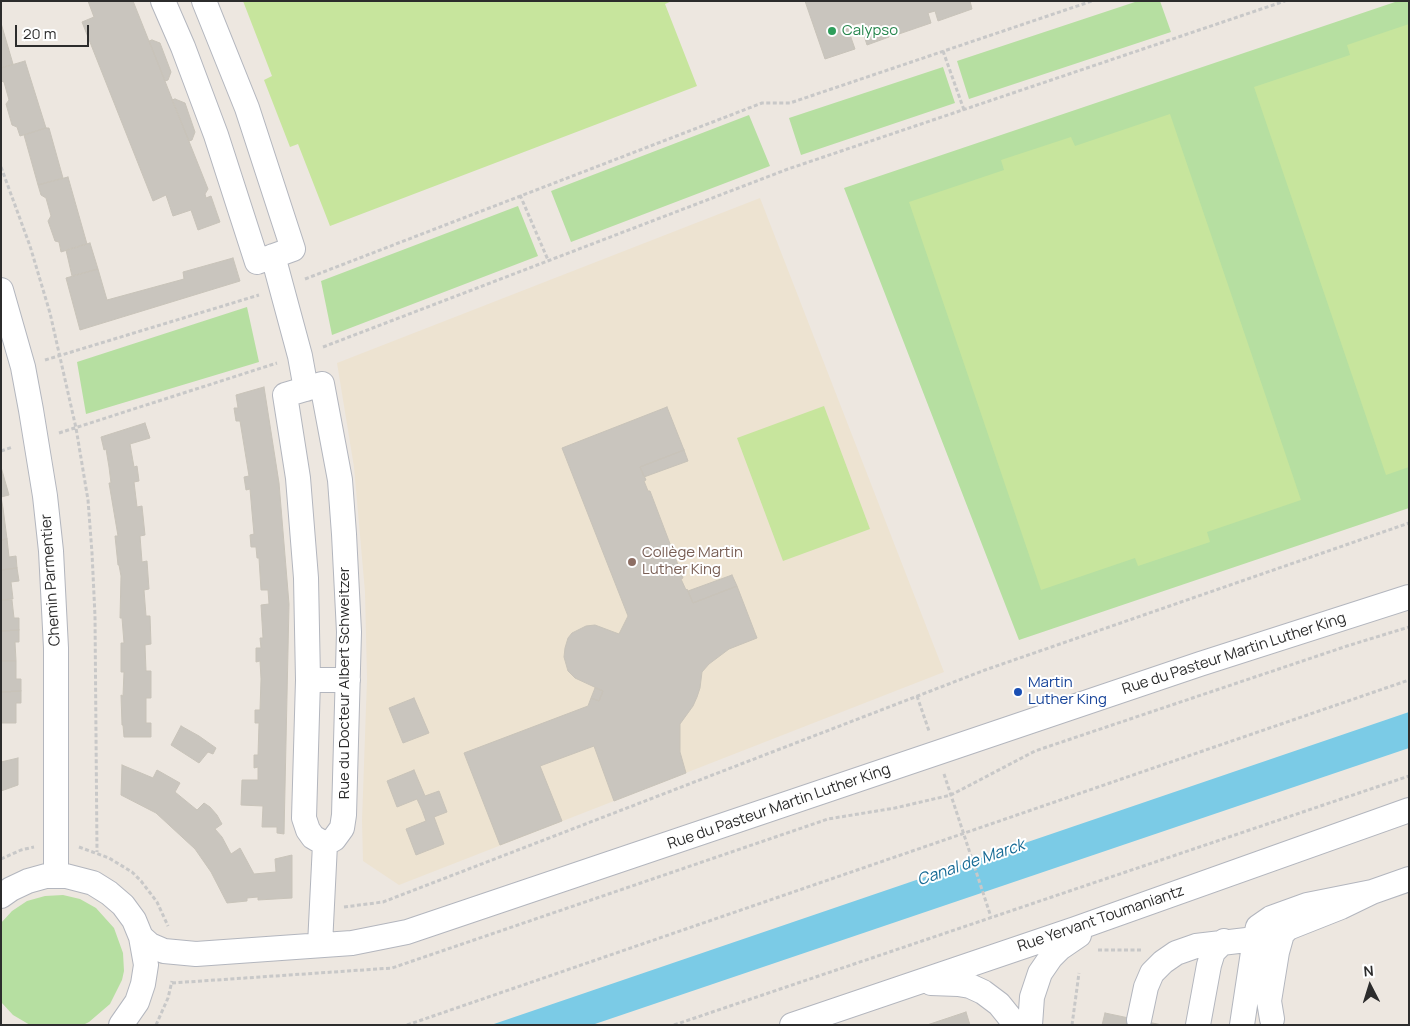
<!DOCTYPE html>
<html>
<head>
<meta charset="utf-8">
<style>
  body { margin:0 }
  #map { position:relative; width:1410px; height:1026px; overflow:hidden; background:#ede7e0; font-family:Manrope,sans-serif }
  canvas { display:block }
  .frame { position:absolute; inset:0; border:2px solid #2c2c2c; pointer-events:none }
  .north { position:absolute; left:1345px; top:961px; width:50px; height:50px; -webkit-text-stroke:4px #fff; paint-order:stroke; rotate:355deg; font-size:14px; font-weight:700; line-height:20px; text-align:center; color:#2c2c2c }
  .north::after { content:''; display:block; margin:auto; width:18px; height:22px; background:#2c2c2c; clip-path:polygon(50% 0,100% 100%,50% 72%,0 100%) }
  .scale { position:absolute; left:15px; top:25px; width:74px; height:22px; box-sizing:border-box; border:2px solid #2c2c2c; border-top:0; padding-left:6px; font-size:15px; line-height:18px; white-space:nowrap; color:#2c2c2c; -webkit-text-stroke:4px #fff; paint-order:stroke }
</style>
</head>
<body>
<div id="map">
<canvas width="1410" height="1026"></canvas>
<div class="frame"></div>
<div class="north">N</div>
<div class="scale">20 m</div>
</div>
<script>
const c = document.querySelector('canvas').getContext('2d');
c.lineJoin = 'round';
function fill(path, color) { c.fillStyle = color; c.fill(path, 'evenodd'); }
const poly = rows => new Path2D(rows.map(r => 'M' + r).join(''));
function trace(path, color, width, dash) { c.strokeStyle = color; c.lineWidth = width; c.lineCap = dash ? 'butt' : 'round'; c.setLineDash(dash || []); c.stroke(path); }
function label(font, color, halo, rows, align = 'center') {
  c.font = font + ' Manrope,sans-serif'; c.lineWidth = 4; c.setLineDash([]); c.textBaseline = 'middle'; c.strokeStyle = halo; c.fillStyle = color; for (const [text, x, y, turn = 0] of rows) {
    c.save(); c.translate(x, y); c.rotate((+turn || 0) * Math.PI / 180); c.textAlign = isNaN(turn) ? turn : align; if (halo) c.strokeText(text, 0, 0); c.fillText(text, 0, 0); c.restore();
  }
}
const education = poly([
  [760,198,944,672,399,885,363,861,362,821,367,679,365,592,354,467,337,363]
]);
const green = poly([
  [1138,1,1160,1,1171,32,969,99,957,61],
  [1398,1,1409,1,1409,508,1019,640,844,188],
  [943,67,955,103,801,155,789,118],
  [749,115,770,166,571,242,551,191],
  [518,206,538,256,332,335,321,281],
  [247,307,259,362,86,414,77,362],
  [63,895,80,899,96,908,114,928,123,953,124,971,122,980,110,1004,89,1022,83,1025,30,1025,13,1015,1,1002,1,923,12,911,27,901,45,896]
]);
const pitch = poly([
  [243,1,672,1,665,4,697,86,330,226,298,144,290,147,264,80,272,76],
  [1409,24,1409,467,1386,475,1254,87,1350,55,1347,45],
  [1170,114,1301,500,1207,532,1210,542,1138,566,1135,558,1041,590,909,202,1004,170,1001,160,1071,137,1075,146],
  [824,406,870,529,783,561,737,438]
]);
const water = poly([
  [1409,712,1409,748,592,1025,491,1025]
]);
const building = poly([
  [88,1,133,1,208,189,205,194,206,198,211,196,220,222,198,230,191,210,173,216,166,195,153,201,82,22,94,17,88,1],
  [805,1,970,1,972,9,938,21,935,11,928,13,931,23,896,35,893,25,886,27,889,37,867,45,860,23,847,26,855,49,825,59,805,1],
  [1,23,13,64,1,68,1,23],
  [152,40,160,43,171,72,168,80,165,81,149,41,152,40],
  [25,61,46,128,20,136,17,127,12,125,6,104,9,100,4,82,1,81,1,68,25,61],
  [175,99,185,103,195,132,192,140,189,141,172,100,175,99],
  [46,128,49,128,63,178,38,185,24,135,46,128],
  [68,177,87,244,61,252,59,242,55,241,48,221,51,216,46,198,41,195,38,185,68,177],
  [90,243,98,269,72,276,66,250,90,243],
  [233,258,240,281,80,330,66,278,98,269,107,300,184,279,183,272,233,258],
  [264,387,279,483,289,604,284,834,277,833,277,827,262,827,263,806,241,805,242,780,258,780,258,767,254,768,254,755,258,755,259,723,255,723,255,710,260,710,261,679,260,661,256,662,256,648,261,648,260,638,263,638,261,605,269,604,268,590,261,590,259,558,257,558,256,547,251,547,250,535,254,534,252,512,250,489,246,490,244,477,249,476,240,421,236,421,234,408,238,408,236,395,264,387],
  [667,407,684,450,640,467,646,480,644,481,648,491,650,491,683,578,681,579,686,590,687,589,693,603,737,586,757,638,729,649,709,664,702,672,700,688,697,697,693,706,680,724,680,752,686,773,614,801,594,746,540,766,562,821,500,845,464,753,588,706,591,698,599,701,603,691,575,678,568,671,564,657,565,648,568,638,572,633,586,626,595,625,619,634,628,616,562,448,667,407],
  [145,423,150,438,130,444,134,467,137,466,139,481,134,482,137,507,142,506,145,535,140,536,142,562,147,561,149,589,144,590,146,616,150,616,151,644,145,645,146,671,151,671,151,698,146,698,146,723,151,723,151,737,124,737,123,725,122,725,121,695,123,696,124,672,121,672,121,643,124,643,122,618,120,618,121,576,119,565,118,565,115,536,118,536,109,483,111,483,109,467,106,449,104,450,101,437,145,423],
  [684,450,688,461,644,477,640,467,684,450],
  [1,467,9,495,1,497,3,508,1,508,1,467],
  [1,508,3,508,7,539,1,540,1,508],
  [7,539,9,557,16,556,17,568,1,570,1,540,7,539],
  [17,568,19,581,11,582,13,599,1,600,1,570,17,568],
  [732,575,737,586,693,603,688,591,732,575],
  [1,600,12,600,14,618,19,618,19,630,1,631,1,600],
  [19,630,19,642,15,642,16,661,1,661,1,631,19,630],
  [1,661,16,661,16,679,21,679,21,691,1,692,1,661],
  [595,688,603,691,599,701,591,698,595,688],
  [21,691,21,703,16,703,16,723,1,723,1,692,21,691],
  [414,698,429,733,403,743,389,708,414,698],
  [181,726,199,736,216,748,213,754,208,752,199,763,171,745,181,726],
  [18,758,18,785,1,791,1,762,18,758],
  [122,765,153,778,157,770,180,783,175,792,197,810,204,803,210,807,217,815,222,824,215,829,222,837,231,854,240,848,254,874,276,872,275,859,292,855,292,898,258,900,258,897,247,898,247,901,227,903,211,872,195,849,156,813,121,795,122,765],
  [414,770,425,796,439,791,447,812,434,817,444,844,416,855,406,829,426,821,422,810,417,799,397,807,387,781,414,770],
  [966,1012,970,1025,927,1025,966,1012],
  [1105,1013,1162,1025,1102,1025,1105,1013]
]);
const path = poly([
  [943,51,964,110],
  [1,167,30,246,50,313,76,428,88,500,92,553,95,616,97,852],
  [520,195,548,260],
  [305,279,762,103,790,103,1092,1],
  [323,347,788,169,1285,1],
  [45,360,259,295],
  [59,433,277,363],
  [1,451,13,447],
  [917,696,929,731],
  [944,774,991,917],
  [79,847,109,858,132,872,141,881,157,902,168,926],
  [1,859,21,850,34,847],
  [344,907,383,902,985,670,1409,523],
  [1098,950,1142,950],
  [172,983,392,968,828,819,895,808,951,795,1035,751,1347,646,1409,627],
  [156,1025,168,998,172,981],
  [407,1025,1409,680],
  [674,1025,1409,776],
  [1072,1025,1079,973]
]);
const minor = poly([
  [163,1,183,47,216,135,257,262,293,249,247,108,204,1],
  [273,256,300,356,306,389],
  [1,290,23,367,31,410,45,496,51,551,56,648,56,876],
  [322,384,340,480,344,534,349,632,344,815,342,828,334,839,325,844,313,837,308,830,304,818,308,680,306,578,298,478,285,395,322,384],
  [308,680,348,680],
  [1372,892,1409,879],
  [1,896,11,889,28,881,46,876,66,876,93,883,109,893,123,905,134,920,141,937,146,965,143,984,137,1002,121,1025],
  [141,937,150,945,164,951,196,954,352,943,407,932,1200,664,1409,597],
  [320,945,325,844],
  [931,983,958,984,970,986,983,992,999,1004,1016,1025],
  [1139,1020,1146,987,1152,973,1163,962,1176,953,1196,946,1255,939,1262,942,1265,948],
  [792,1025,1075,929,1409,810],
  [1030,1025,1032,997,1040,973,1051,957,1060,948,1079,935],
  [1198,1025,1209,965,1213,952,1224,941],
  [1242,1025,1255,939,1258,927,1271,918,1307,905,1372,892,1341,907,1288,928,1282,934,1277,952,1269,1001,1272,1019]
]);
const markers = [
  [832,31,5,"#2e9e5b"],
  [632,562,5,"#8d6e63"],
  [1018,692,5,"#1a4fb4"]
];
const leisureNames = [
  ["Calypso",842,31]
];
const educationNames = [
  ["Collège Martin",642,553],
  ["Luther King",642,570]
];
const streetNames = [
  ["Chemin Parmentier",51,580,-94],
  ["Rue du Pasteur Martin Luther King",1234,654,-18],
  ["Rue du Docteur Albert Schweitzer",345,683,-90],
  ["Rue du Pasteur Martin Luther King",779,807,-19],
  ["Rue Yervant Toumaniantz",1101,919,-19]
];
const transitNames = [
  ["Martin",1028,683],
  ["Luther King",1028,700]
];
const waterNames = [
  ["Canal de Marck",971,863,-19]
];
fill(education, '#ede3d1');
fill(green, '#b6dfa1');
fill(pitch, '#c7e59d');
fill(water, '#7bcbe6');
fill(building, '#c9c5be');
trace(building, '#c8c3b9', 1);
trace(minor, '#b3b6be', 26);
trace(path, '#c8c8c8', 3, [4, 2.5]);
trace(minor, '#fff', 24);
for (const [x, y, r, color] of markers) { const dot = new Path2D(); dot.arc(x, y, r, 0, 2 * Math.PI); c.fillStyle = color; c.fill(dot); trace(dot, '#fff', 2); }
label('15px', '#27864d', '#fff', leisureNames, 'left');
label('15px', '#785e54', '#fff', educationNames, 'left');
label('15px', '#2c2c2c', '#fff', streetNames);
label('15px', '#164399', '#fff', transitNames, 'left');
label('italic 16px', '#186b95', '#fff', waterNames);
</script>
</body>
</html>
